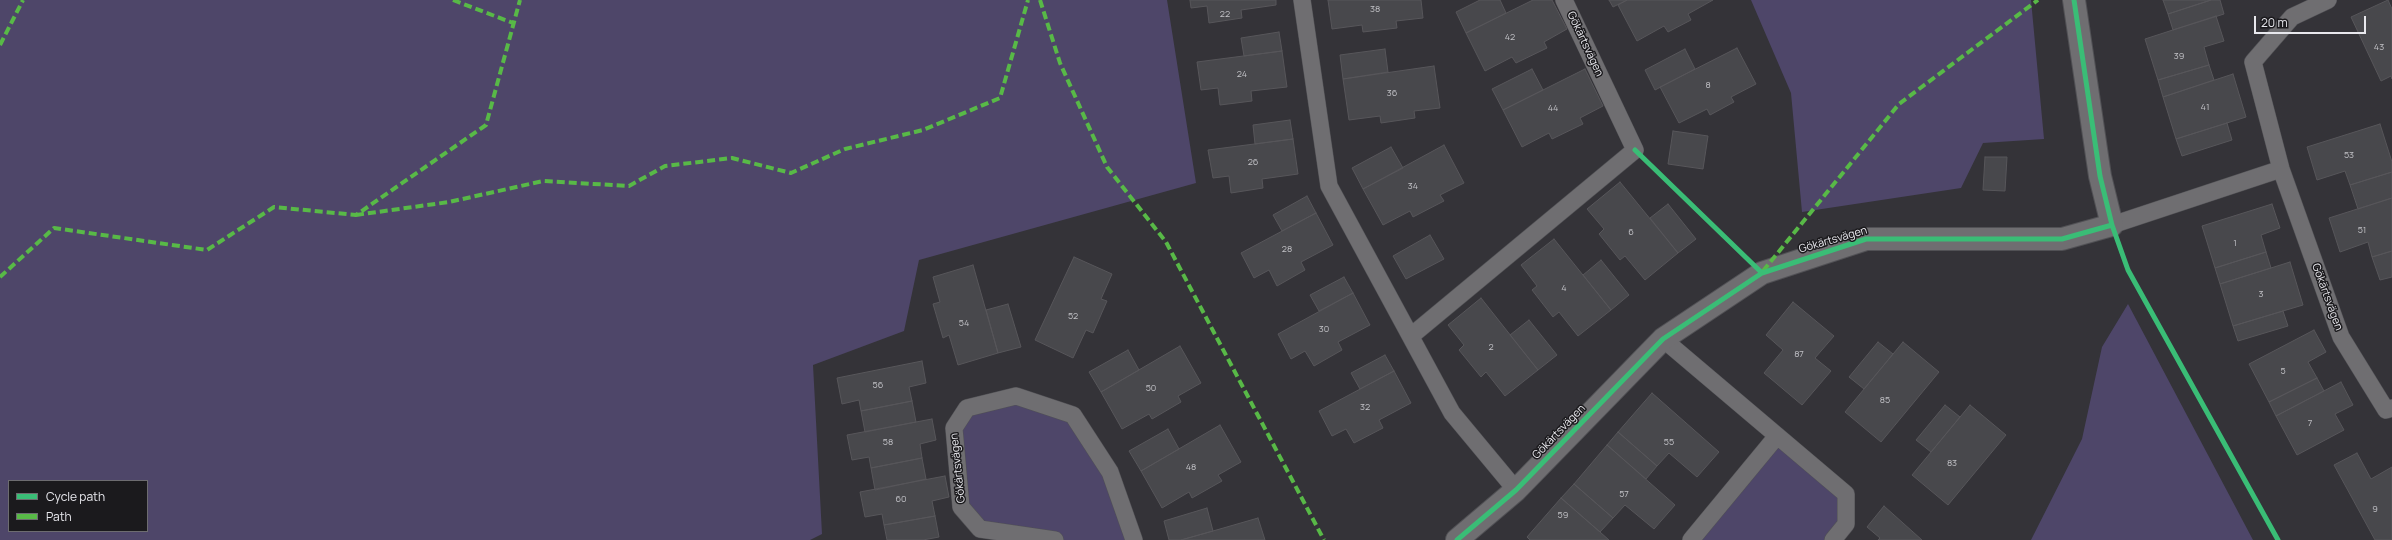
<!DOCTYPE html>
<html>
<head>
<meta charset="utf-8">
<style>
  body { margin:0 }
  #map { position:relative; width:2392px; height:540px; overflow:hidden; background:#343338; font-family:Manrope,sans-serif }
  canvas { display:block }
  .legend { position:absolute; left:8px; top:480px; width:140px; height:52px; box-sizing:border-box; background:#1b1a1d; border:1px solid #6d6c70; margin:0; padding:5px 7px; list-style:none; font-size:12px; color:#e8e8ed }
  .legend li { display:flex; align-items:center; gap:8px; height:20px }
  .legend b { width:20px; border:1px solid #6d6c70 }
  .scale { position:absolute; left:2254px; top:16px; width:112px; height:18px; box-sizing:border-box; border:2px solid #e8e8ed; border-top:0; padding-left:5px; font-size:12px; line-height:14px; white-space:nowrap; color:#e8e8ed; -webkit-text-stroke:3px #1b1a1d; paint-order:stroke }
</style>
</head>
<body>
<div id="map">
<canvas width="2392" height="540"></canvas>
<ul class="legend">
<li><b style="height:5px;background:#3abd76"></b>Cycle path</li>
<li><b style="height:5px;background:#58b947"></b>Path</li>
</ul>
<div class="scale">20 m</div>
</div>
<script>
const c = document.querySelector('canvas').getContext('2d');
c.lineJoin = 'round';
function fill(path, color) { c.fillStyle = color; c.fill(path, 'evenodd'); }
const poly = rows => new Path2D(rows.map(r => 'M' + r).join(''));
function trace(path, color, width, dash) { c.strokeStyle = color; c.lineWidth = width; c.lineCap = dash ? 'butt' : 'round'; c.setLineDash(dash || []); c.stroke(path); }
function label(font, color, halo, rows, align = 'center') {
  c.font = font + ' Manrope,sans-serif'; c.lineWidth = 3; c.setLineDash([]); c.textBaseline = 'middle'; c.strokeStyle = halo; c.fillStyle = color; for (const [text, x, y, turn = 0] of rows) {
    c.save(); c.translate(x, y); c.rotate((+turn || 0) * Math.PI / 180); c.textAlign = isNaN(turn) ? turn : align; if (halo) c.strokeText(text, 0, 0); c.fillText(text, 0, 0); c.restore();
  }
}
const green = poly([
  [0,0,1167,0,1196,183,919,260,904,331,813,365,822,534,810,540,0,540],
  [9,481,147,481,147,531,9,531],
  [1751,0,2031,0,2044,139,1983,143,1961,188,1802,212,1791,93],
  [2128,304,2253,540,2031,540,2082,439,2102,347],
  [1016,396,1073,415,1133,536,1125,540,1055,540,980,529,961,507,954,428,967,408],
  [1777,436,1846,494,1833,540,1691,540]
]);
const building = poly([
  [1190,0,1276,0,1276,5,1241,10,1242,18,1209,23,1207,6,1191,8,1190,0],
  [1328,0,1421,0,1423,18,1396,21,1397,28,1363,32,1362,25,1332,29,1328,0],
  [1480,0,1500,0,1506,13,1466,33,1456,12,1480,0],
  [1533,0,1552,0,1567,29,1544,42,1547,48,1516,63,1512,57,1485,71,1466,33,1533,0],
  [1609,0,1627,0,1613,7,1609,0],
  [1627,0,1713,0,1688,14,1691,20,1668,32,1664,26,1637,41,1618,5,1627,0],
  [2163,0,2211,0,2168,14,2163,0],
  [2211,0,2220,0,2224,14,2173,30,2168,14,2211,0],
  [2388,0,2392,9,2392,79,2391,76,2381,81,2351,17,2388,0],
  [2216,16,2224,41,2204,47,2209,65,2158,80,2145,39,2216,16],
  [1279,32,1282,51,1244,56,1241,38,1279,32],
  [1737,48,1756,84,1731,97,1734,102,1710,115,1707,109,1679,123,1660,87,1737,48],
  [1385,49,1388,72,1343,79,1340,55,1385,49],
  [1685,49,1695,69,1655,90,1645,70,1685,49],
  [1282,51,1287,87,1251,91,1252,101,1220,105,1218,88,1201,90,1197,62,1282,51],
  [2209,65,2214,80,2163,97,2158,80,2209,65],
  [1434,66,1440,108,1414,111,1415,118,1381,123,1380,116,1349,120,1343,79,1434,66],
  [1532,69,1543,90,1503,110,1492,89,1532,69],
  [1585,69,1603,106,1580,118,1583,124,1552,139,1549,133,1522,147,1503,110,1585,69],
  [2233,74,2246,117,2176,139,2163,97,2233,74],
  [1290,120,1293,139,1255,144,1253,125,1290,120],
  [2227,123,2232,140,2182,156,2176,139,2227,123],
  [2380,124,2392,162,2392,172,2350,185,2345,171,2317,180,2307,147,2380,124],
  [1673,131,1708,136,1703,169,1668,164,1673,131],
  [1293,139,1298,174,1262,179,1263,188,1231,193,1229,176,1213,178,1208,150,1293,139],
  [1444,145,1464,183,1440,195,1444,201,1413,217,1410,211,1383,225,1363,189,1444,145],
  [1391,147,1403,168,1363,189,1352,168,1391,147],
  [1985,157,2007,157,2005,191,1983,190,1985,157],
  [2392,172,2392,198,2358,209,2350,185,2392,172],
  [1620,182,1678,253,1645,280,1625,256,1620,260,1599,234,1604,229,1587,209,1620,182],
  [1307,196,1316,213,1282,231,1273,215,1307,196],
  [2392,198,2392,251,2372,257,2368,242,2340,252,2329,218,2392,198],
  [1668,204,1696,239,1678,253,1650,218,1668,204],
  [2272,204,2280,228,2261,235,2266,252,2215,268,2202,226,2272,204],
  [1316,213,1333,245,1301,262,1305,270,1277,286,1269,270,1254,278,1241,253,1316,213],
  [1430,235,1444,259,1406,279,1393,256,1430,235],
  [1554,239,1611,310,1578,336,1559,312,1553,317,1532,290,1537,286,1521,265,1554,239],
  [2392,251,2392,277,2380,280,2372,257,2392,251],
  [2266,252,2271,268,2220,284,2215,268,2266,252],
  [1074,257,1112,274,1101,299,1107,301,1093,333,1086,330,1073,358,1035,340,1074,257],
  [1601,260,1629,295,1611,310,1583,275,1601,260],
  [2290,262,2303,305,2233,326,2220,284,2290,262],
  [973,265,998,353,958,365,949,335,943,338,933,304,940,302,933,277,973,265],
  [1344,277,1353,293,1319,311,1310,295,1344,277],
  [1353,293,1370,325,1338,342,1342,350,1314,366,1305,351,1291,359,1278,334,1353,293],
  [1481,298,1538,370,1505,396,1486,372,1481,377,1459,350,1464,345,1448,325,1481,298],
  [1793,302,1834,336,1815,358,1831,371,1802,405,1764,373,1783,350,1766,335,1793,302],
  [1008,304,1021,347,998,353,986,310,1008,304],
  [2283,311,2288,326,2238,341,2233,326,2283,311],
  [1529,320,1557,355,1538,370,1510,335,1529,320],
  [2314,330,2326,352,2308,362,2317,378,2269,402,2249,364,2314,330],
  [1878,342,1893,354,1864,389,1849,377,1878,342],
  [1903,342,1939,372,1881,442,1845,412,1903,342],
  [1180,346,1201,383,1178,396,1181,402,1152,419,1149,414,1122,429,1101,392,1180,346],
  [1128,350,1139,370,1101,392,1089,372,1128,350],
  [1385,355,1394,371,1360,389,1351,373,1385,355],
  [922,361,926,383,909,387,912,401,861,411,859,400,842,404,837,378,922,361],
  [1394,371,1411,403,1379,420,1383,428,1354,443,1346,429,1332,436,1319,411,1394,371],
  [2317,378,2324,391,2276,416,2269,402,2317,378],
  [2341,382,2353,405,2335,414,2344,430,2297,455,2276,416,2341,382],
  [1652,393,1719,452,1697,477,1669,453,1657,466,1618,432,1652,393],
  [912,401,916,422,865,432,861,411,912,401],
  [1945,405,1960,417,1931,452,1916,440,1945,405],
  [1970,405,2006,435,1948,505,1912,475,1970,405],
  [932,419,936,440,920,444,922,458,871,468,869,457,852,460,847,435,932,419],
  [1220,425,1241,462,1218,475,1222,481,1192,498,1189,492,1162,508,1141,471,1220,425],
  [1168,429,1179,449,1141,471,1129,451,1168,429],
  [1618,432,1657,466,1646,479,1607,445,1618,432],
  [1607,445,1675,505,1654,529,1625,505,1613,518,1574,484,1607,445],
  [2357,453,2371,479,2392,467,2392,540,2375,540,2334,465,2357,453],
  [922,458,926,479,875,490,871,468,922,458],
  [945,476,949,497,932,501,935,516,884,525,882,514,865,517,860,492,945,476],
  [1574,484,1613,518,1600,532,1561,498,1574,484],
  [1561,498,1600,532,1609,540,1530,540,1527,537,1561,498],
  [1884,506,1922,540,1878,540,1880,538,1867,527,1884,506],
  [1207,508,1213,531,1181,540,1169,540,1164,521,1207,508],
  [935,516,939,537,923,540,887,540,884,525,935,516],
  [1258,518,1265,540,1181,540,1213,531,1258,518]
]);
const lane = poly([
  [1302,0,1329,186,1452,413,1516,490],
  [2328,0,2292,17,2253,62,2281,169,2341,337,2386,410,2392,408],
  [2112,225,2281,169],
  [1411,336,1635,150,1564,0],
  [1663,339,1846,494,1846,524,1833,540],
  [1055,540,980,529,961,507,954,428,967,408,1016,396,1073,415,1110,472,1134,540],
  [1691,540,1777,436]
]);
const street = poly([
  [1457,540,1516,490,1663,339,1762,273,1866,239,2062,239,2112,225,2100,176,2074,0]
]);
const quiet = poly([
  [453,0,513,23],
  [1040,0,1060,63,1107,167,1166,242,1324,540],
  [0,45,23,0],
  [356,215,449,202,543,181,629,186,665,166,732,158,791,173,845,149,923,130,1000,98,1028,0],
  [1763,271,1899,104,2038,0],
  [0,277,54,228,207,250,274,207,356,215,486,125,520,0]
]);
const cycleway = poly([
  [2074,0,2100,176,2112,225,2128,270,2278,540],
  [1635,150,1762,273],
  [1457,540,1516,490,1663,339,1762,273,1866,239,2062,239,2112,225]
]);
const numberNames = [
  ["38",1375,9],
  ["22",1225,14],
  ["42",1510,37],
  ["43",2379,47],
  ["39",2179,56],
  ["24",1242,74],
  ["8",1708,85],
  ["36",1392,93],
  ["41",2205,107],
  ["44",1553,108],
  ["53",2349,155],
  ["26",1253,162],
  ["34",1413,186],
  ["51",2362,230],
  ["6",1631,232],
  ["1",2235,243],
  ["28",1287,249],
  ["4",1564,288],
  ["3",2261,294],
  ["52",1073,316],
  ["54",964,323],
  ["30",1324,329],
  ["2",1491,347],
  ["87",1799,354],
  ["5",2283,371],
  ["56",878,385],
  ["50",1151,388],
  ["85",1885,400],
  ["32",1365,407],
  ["7",2310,423],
  ["58",888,442],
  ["55",1669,442],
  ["83",1952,463],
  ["48",1191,467],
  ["57",1624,494],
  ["60",901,499],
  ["9",2375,509],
  ["59",1563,515]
];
const streetNames = [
  ["Gökärtsvägen",1585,44,65],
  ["Gökärtsvägen",1833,240,-16],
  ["Gökärtsvägen",2327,297,70],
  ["Gökärtsvägen",1559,432,-46],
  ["Gökärtsvägen",958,468,-96]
];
fill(green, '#4e4669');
fill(building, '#48484c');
trace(building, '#57565a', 1);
trace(lane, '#515155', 18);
trace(street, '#515155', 24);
trace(lane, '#6f6e71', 17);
trace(street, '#6f6e71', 22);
trace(quiet, '#58b947', 4, [8, 4]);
trace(cycleway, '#3abd76', 5);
label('9px', '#c0c0c5', null, numberNames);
label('11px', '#e8e8ed', '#1b1a1d', streetNames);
</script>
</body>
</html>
